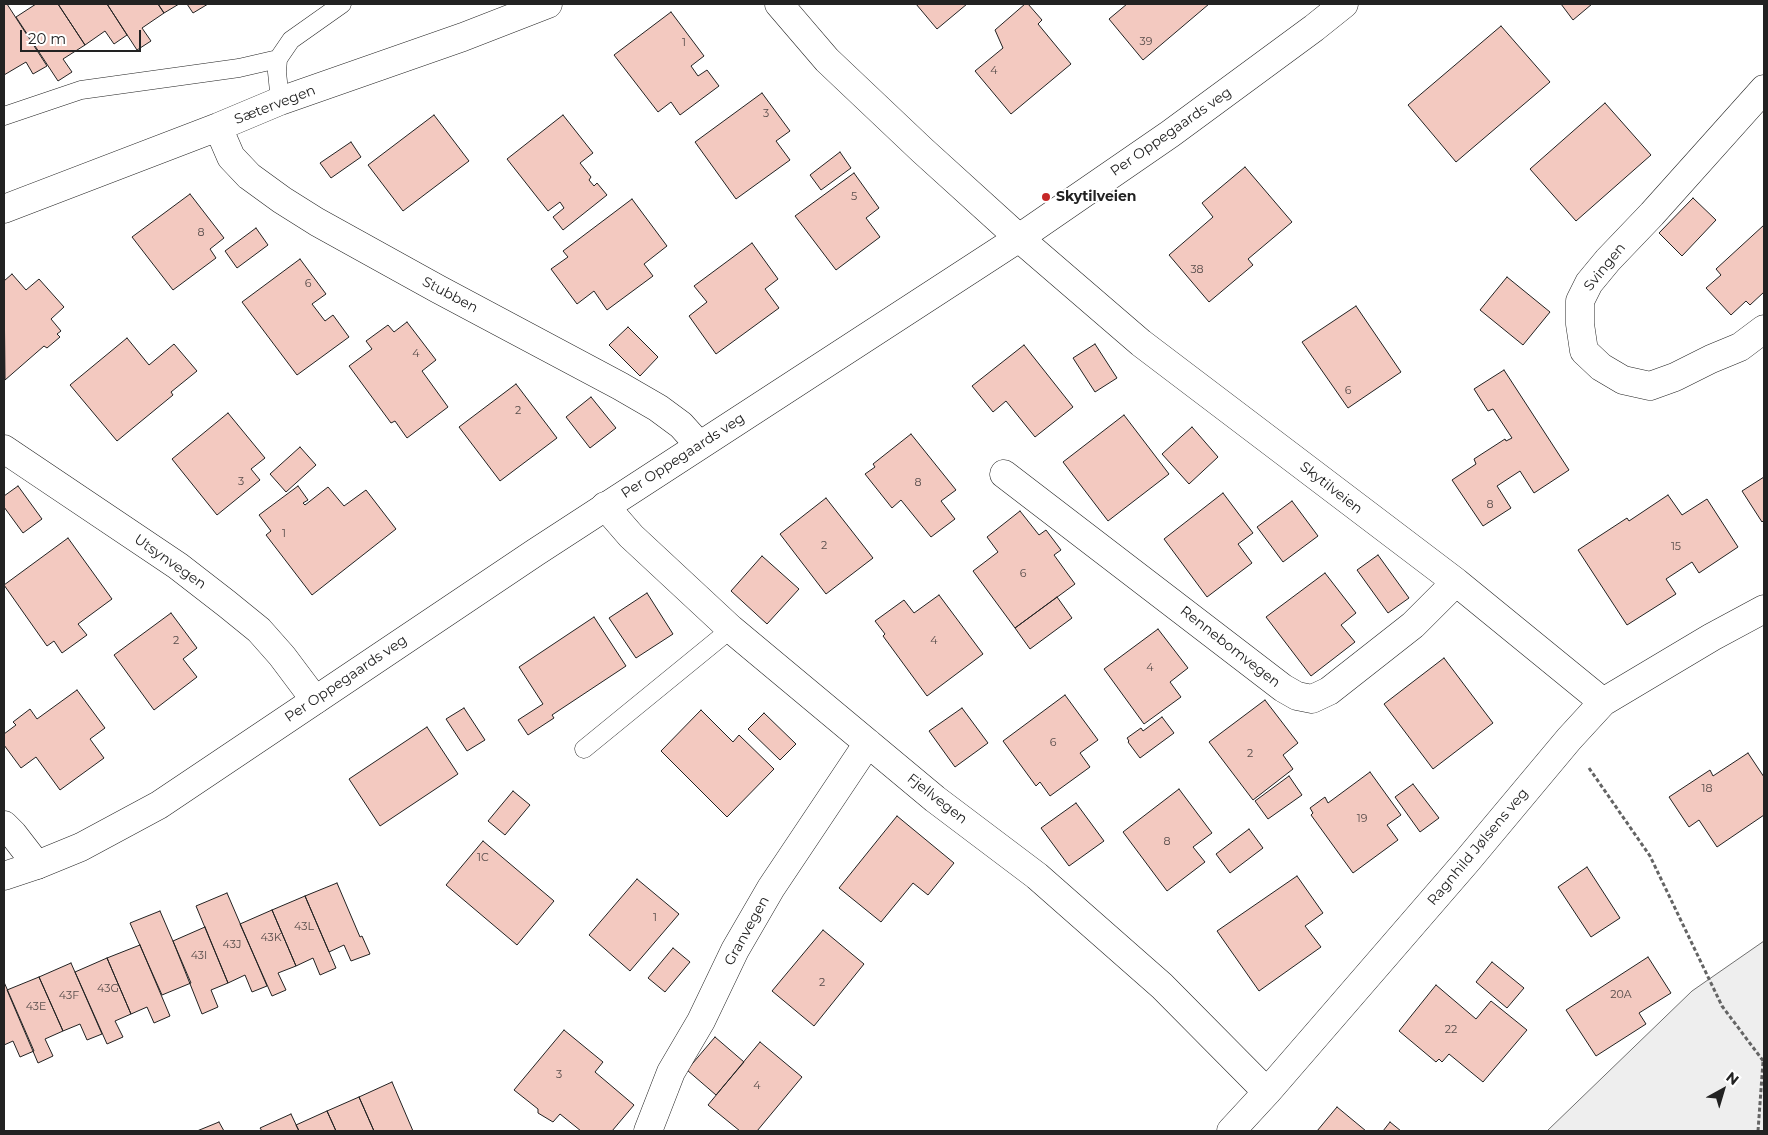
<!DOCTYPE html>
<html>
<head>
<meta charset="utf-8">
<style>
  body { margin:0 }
  #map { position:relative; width:1768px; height:1135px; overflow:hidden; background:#fff; font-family:Montserrat,sans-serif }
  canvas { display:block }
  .frame { position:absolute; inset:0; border:5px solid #222; pointer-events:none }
  .north { position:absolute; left:1698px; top:1065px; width:50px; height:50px; -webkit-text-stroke:4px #fff; paint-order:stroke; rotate:39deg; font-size:14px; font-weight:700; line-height:20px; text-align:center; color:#222 }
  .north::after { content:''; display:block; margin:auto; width:18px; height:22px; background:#222; clip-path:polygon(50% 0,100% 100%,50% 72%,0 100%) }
  .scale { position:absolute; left:20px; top:30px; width:121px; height:22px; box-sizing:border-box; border:2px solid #222; border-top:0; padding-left:6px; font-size:15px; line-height:18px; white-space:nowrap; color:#222; -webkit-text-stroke:4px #fff; paint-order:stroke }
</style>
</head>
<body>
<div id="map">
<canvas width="1768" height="1135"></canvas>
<div class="frame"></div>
<div class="north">N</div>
<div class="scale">20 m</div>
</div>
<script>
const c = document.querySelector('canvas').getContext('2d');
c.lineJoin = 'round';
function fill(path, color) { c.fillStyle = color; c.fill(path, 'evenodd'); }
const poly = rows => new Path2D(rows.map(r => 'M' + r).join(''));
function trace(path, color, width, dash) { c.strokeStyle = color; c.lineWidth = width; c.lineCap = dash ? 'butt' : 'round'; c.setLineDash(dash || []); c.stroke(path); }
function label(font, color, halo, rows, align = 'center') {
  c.font = font + ' Montserrat,sans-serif'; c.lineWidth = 4; c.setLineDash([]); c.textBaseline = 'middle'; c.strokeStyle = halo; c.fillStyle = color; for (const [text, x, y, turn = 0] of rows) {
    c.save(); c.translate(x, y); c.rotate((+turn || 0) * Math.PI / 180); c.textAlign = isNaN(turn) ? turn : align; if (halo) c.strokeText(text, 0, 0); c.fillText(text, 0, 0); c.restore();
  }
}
const green = poly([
  [1764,941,1764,1131,1547,1131,1692,991,1764,941]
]);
const building = poly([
  [4,4,7,4,47,66,33,74,26,62,4,75,4,4],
  [36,4,58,4,85,45,63,59,72,72,58,81,16,17,36,4],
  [58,4,107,4,127,35,114,44,105,31,85,45,58,4],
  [107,4,158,4,164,13,142,28,151,41,137,50,107,4],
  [158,4,179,4,164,13,158,4],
  [187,4,208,4,193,13,187,4],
  [916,4,967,4,937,29,916,4],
  [1025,4,1028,4,1042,20,1038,24,1071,64,1011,114,975,71,1003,48,995,30,1025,4],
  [1127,4,1209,4,1143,60,1109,19,1127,4],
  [1561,4,1592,4,1573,20,1561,4],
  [671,12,704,56,691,66,698,76,707,70,719,86,680,115,671,102,658,112,614,55,671,12],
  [1501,26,1550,82,1456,162,1408,105,1501,26],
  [762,93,790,131,776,141,790,160,736,199,695,142,762,93],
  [1605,103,1651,155,1576,221,1530,169,1605,103],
  [434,115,469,161,403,211,368,165,434,115],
  [563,115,593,153,580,163,591,177,589,180,594,186,597,183,607,195,563,230,553,217,564,208,560,202,548,211,507,159,563,115],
  [351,142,361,157,331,178,320,163,351,142],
  [840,152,851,168,821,190,810,175,840,152],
  [1245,167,1292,222,1248,259,1253,265,1209,302,1169,255,1213,217,1202,203,1245,167],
  [854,173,879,208,866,218,880,237,836,270,795,216,854,173],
  [190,194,224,238,210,249,216,258,173,290,132,237,190,194],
  [1693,198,1716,220,1682,256,1659,233,1693,198],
  [632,199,667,246,644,264,653,276,607,310,594,291,577,304,551,269,568,257,563,251,632,199],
  [1764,225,1764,292,1750,305,1746,301,1731,315,1706,288,1721,275,1716,269,1764,225],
  [256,228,268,245,237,268,225,251,256,228],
  [752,243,778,279,765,289,779,308,716,354,689,316,707,302,694,286,752,243],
  [300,259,326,294,312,304,325,321,333,315,349,337,297,375,242,302,300,259],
  [12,274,26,290,39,279,64,307,51,319,61,331,57,334,60,337,47,348,44,346,5,380,4,281,12,274],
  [1507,277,1550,312,1523,345,1480,310,1507,277],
  [1356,306,1401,372,1348,408,1302,342,1356,306],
  [407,322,436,360,422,371,448,407,407,438,395,421,391,423,349,366,372,349,366,341,388,325,394,332,407,322],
  [628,327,658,357,640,376,609,345,628,327],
  [127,338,149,365,174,344,197,371,171,392,173,395,117,441,70,385,127,338],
  [1095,344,1117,378,1095,392,1073,358,1095,344],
  [1024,345,1073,407,1035,437,1006,401,993,412,972,386,1024,345],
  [1504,370,1569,470,1534,493,1520,471,1497,486,1511,508,1483,526,1452,480,1476,464,1474,459,1505,439,1506,441,1512,438,1493,409,1488,411,1474,389,1504,370],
  [516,384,557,438,500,481,459,427,516,384],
  [591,397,616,428,590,448,566,417,591,397],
  [228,413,265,458,251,469,260,480,217,515,172,459,228,413],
  [1124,415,1169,474,1108,521,1063,462,1124,415],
  [1192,427,1218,457,1189,484,1162,454,1192,427],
  [911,434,956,490,941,501,955,519,931,537,901,500,892,508,865,474,875,467,873,464,911,434],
  [300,447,316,465,286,492,270,474,300,447],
  [1764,477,1764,520,1762,522,1742,491,1764,477],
  [18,486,42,519,23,533,4,507,4,496,18,486],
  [298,486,308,500,303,503,305,505,328,487,344,506,366,490,396,529,312,595,266,535,271,531,259,515,298,486],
  [1223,493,1253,533,1238,544,1252,563,1207,597,1164,539,1223,493],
  [1668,495,1682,515,1707,499,1738,547,1699,573,1692,562,1666,579,1676,594,1627,625,1578,550,1627,518,1629,521,1668,495],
  [826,498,873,558,826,594,780,534,826,498],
  [1292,501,1318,536,1283,562,1257,527,1292,501],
  [1020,511,1039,535,1046,530,1061,550,1054,555,1075,584,1015,628,973,571,998,552,987,537,1020,511],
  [68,538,112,599,78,624,87,635,62,653,54,641,47,646,4,585,68,538],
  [1378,555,1409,598,1388,613,1357,570,1378,555],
  [762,556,799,589,767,624,731,591,762,556],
  [1325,573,1356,613,1341,625,1355,642,1311,676,1266,617,1325,573],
  [647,593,673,634,636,658,609,618,647,593],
  [939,595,983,654,927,696,883,636,885,634,875,621,904,600,914,613,939,595],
  [1057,597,1072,618,1030,649,1015,628,1057,597],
  [171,613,197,648,183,659,197,677,154,710,114,655,171,613],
  [594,617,626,666,552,715,554,718,528,735,518,720,543,704,519,667,594,617],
  [1158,629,1188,668,1170,682,1181,697,1144,724,1104,669,1158,629],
  [1444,658,1493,723,1433,769,1384,704,1444,658],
  [77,690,105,728,90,739,104,758,60,790,36,757,21,768,4,745,4,734,16,725,13,722,30,709,37,719,77,690],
  [1065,695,1098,740,1080,753,1090,767,1050,796,1040,782,1036,786,1003,741,1065,695],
  [1265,700,1298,743,1283,755,1293,769,1253,800,1209,742,1265,700],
  [464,708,485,740,467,751,446,719,464,708],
  [962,708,988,743,955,767,929,731,962,708],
  [701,710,733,742,739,735,774,769,727,817,661,751,701,710],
  [764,713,796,744,780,760,748,729,764,713],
  [1162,717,1174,733,1140,758,1128,742,1129,741,1127,738,1141,728,1143,731,1162,717],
  [427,727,458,774,380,826,349,779,427,727],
  [1748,753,1764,777,1764,815,1717,847,1699,820,1689,827,1669,797,1710,770,1713,776,1748,753],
  [1370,772,1401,815,1387,825,1398,840,1353,873,1311,815,1313,813,1310,808,1325,797,1328,803,1370,772],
  [1289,776,1302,795,1268,819,1255,801,1289,776],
  [1413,784,1439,818,1420,832,1395,797,1413,784],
  [1179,789,1212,833,1193,847,1205,862,1167,891,1123,832,1179,789],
  [513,791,530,805,505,835,488,821,513,791],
  [1076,803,1104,841,1069,866,1041,828,1076,803],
  [897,816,954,863,928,895,913,883,881,922,839,888,897,816],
  [1249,829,1263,848,1230,873,1216,854,1249,829],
  [483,841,554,901,517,945,446,885,483,841],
  [1587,867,1620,918,1591,937,1558,887,1587,867],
  [1297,876,1323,913,1305,926,1321,947,1259,991,1217,931,1297,876],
  [637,879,679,914,630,971,589,935,637,879],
  [337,883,360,937,362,936,370,954,351,961,344,945,329,952,305,896,337,883],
  [227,893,267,986,252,992,245,975,228,983,196,906,227,893],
  [305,896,336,968,320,975,313,958,296,966,272,910,305,896],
  [272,910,296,966,278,973,286,990,272,996,240,924,272,910],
  [160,911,191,983,162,995,130,923,160,911],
  [205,927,228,983,211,990,218,1007,202,1014,173,941,205,927],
  [823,930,864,964,814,1026,772,991,823,930],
  [140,945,170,1016,154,1023,147,1007,131,1014,107,958,140,945],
  [673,948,690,962,665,992,648,978,673,948],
  [1648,957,1671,993,1639,1013,1646,1024,1596,1056,1566,1010,1648,957],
  [107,958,131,1014,115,1021,123,1037,107,1044,75,972,107,958],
  [1492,962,1524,988,1507,1008,1476,982,1492,962],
  [71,963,102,1034,87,1040,80,1024,63,1031,39,977,71,963],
  [39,977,63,1031,45,1039,53,1056,38,1063,7,990,39,977],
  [4,982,34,1051,20,1057,13,1041,4,1045,4,982],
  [1436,985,1476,1019,1491,1001,1527,1030,1483,1082,1449,1054,1442,1062,1439,1059,1436,1062,1399,1031,1436,985],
  [564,1030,603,1062,595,1072,634,1105,612,1131,581,1131,560,1114,553,1122,538,1113,538,1109,514,1090,564,1030],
  [715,1037,744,1062,716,1095,687,1070,715,1037],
  [760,1042,802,1077,757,1131,740,1131,708,1105,760,1042],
  [392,1082,413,1131,374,1131,359,1097,392,1082],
  [359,1097,374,1131,336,1131,327,1111,359,1097],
  [1337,1107,1366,1131,1317,1131,1337,1107],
  [327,1111,336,1131,299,1131,296,1125,327,1111],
  [291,1114,299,1131,262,1131,260,1128,291,1114],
  [219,1122,224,1131,197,1131,219,1122],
  [1390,1122,1401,1131,1383,1131,1390,1122]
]);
const path = poly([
  [1589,768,1650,856,1722,1006,1764,1062],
  [1758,1131,1763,1062]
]);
const service = poly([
  [280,101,277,72,278,59,291,40,342,4],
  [4,116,81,90,239,68,278,59],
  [584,749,731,629]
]);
const minor = poly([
  [779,4,827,60,922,150,1019,238,1141,343,1456,582,1603,702],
  [1764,89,1652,214,1608,260,1589,283,1580,301,1580,324,1584,351,1601,367,1623,380,1650,386,1675,377,1711,359,1740,347,1764,329],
  [218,127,231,157,249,176,282,200,317,222,438,289,620,386,658,408,681,425,699,445],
  [4,209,218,127,280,101,463,37,548,4],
  [4,449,178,566,227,604,259,630,282,656,315,700],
  [1004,474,1283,688,1297,696,1312,699,1329,691,1413,625,1456,582],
  [605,506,631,536,731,629,935,799,1037,876,1162,986,1267,1092],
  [4,825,13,834,37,865],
  [648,1131,671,1072,701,1021,735,950,771,888,868,743],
  [1231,1131,1267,1092,1467,861,1569,739,1603,702,1712,637,1764,609]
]);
const tertiary = poly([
  [4,876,37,865,81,847,159,805,536,552,1019,238,1170,134,1314,28,1344,4]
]);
const markers = [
  [1046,197,5,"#c62828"]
];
const numberNames = [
  ["39",1146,42],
  ["1",684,43],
  ["4",994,71],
  ["3",766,114],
  ["5",854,197],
  ["8",201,233],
  ["38",1197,270],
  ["6",308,284],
  ["4",416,354],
  ["6",1348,391],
  ["2",518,411],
  ["3",241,482],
  ["8",918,483],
  ["8",1490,505],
  ["1",284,534],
  ["2",824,546],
  ["15",1676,547],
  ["6",1023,574],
  ["2",176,641],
  ["4",934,641],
  ["4",1150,668],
  ["6",1053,743],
  ["2",1250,754],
  ["18",1707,789],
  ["19",1362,819],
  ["8",1167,842],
  ["1C",483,858],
  ["1",655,918],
  ["43L",304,927],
  ["43K",271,938],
  ["43J",232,945],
  ["43I",199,956],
  ["2",822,983],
  ["43G",108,989],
  ["20A",1621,995],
  ["43F",69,996],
  ["43E",36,1007],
  ["22",1451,1030],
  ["3",559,1075],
  ["4",757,1086]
];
const streetNames = [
  ["Sætervegen",275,105,-21],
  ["Per Oppegaards veg",1171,132,-35],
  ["Svingen",1605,267,-51],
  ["Stubben",450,295,28],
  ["Per Oppegaards veg",683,456,-33],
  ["Skytilveien",1331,488,38],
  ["Utsynvegen",170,562,35],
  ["Rennebomvegen",1230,647,38],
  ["Per Oppegaards veg",346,679,-34],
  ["Fjellvegen",937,799,38],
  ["Ragnhild Jølsens veg",1478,847,-50],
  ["Granvegen",747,931,-61]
];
const poiNames = [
  ["Skytilveien",1056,197]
];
fill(green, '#eee');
trace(green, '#6f6f6f', 1);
fill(building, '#f3c9c0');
trace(building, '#222', 1);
trace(service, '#222', 19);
trace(minor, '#222', 29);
trace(tertiary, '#222', 29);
trace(path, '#646464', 3, [4, 2.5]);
trace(service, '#fff', 18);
trace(minor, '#fff', 28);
trace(tertiary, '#fff', 28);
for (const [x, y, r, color] of markers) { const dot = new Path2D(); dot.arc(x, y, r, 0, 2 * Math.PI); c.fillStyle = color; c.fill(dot); trace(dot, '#fff', 2); }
label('11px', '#564c4a', null, numberNames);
label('14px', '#222', '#fff', streetNames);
label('bold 14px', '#222', '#fff', poiNames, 'left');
</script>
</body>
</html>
